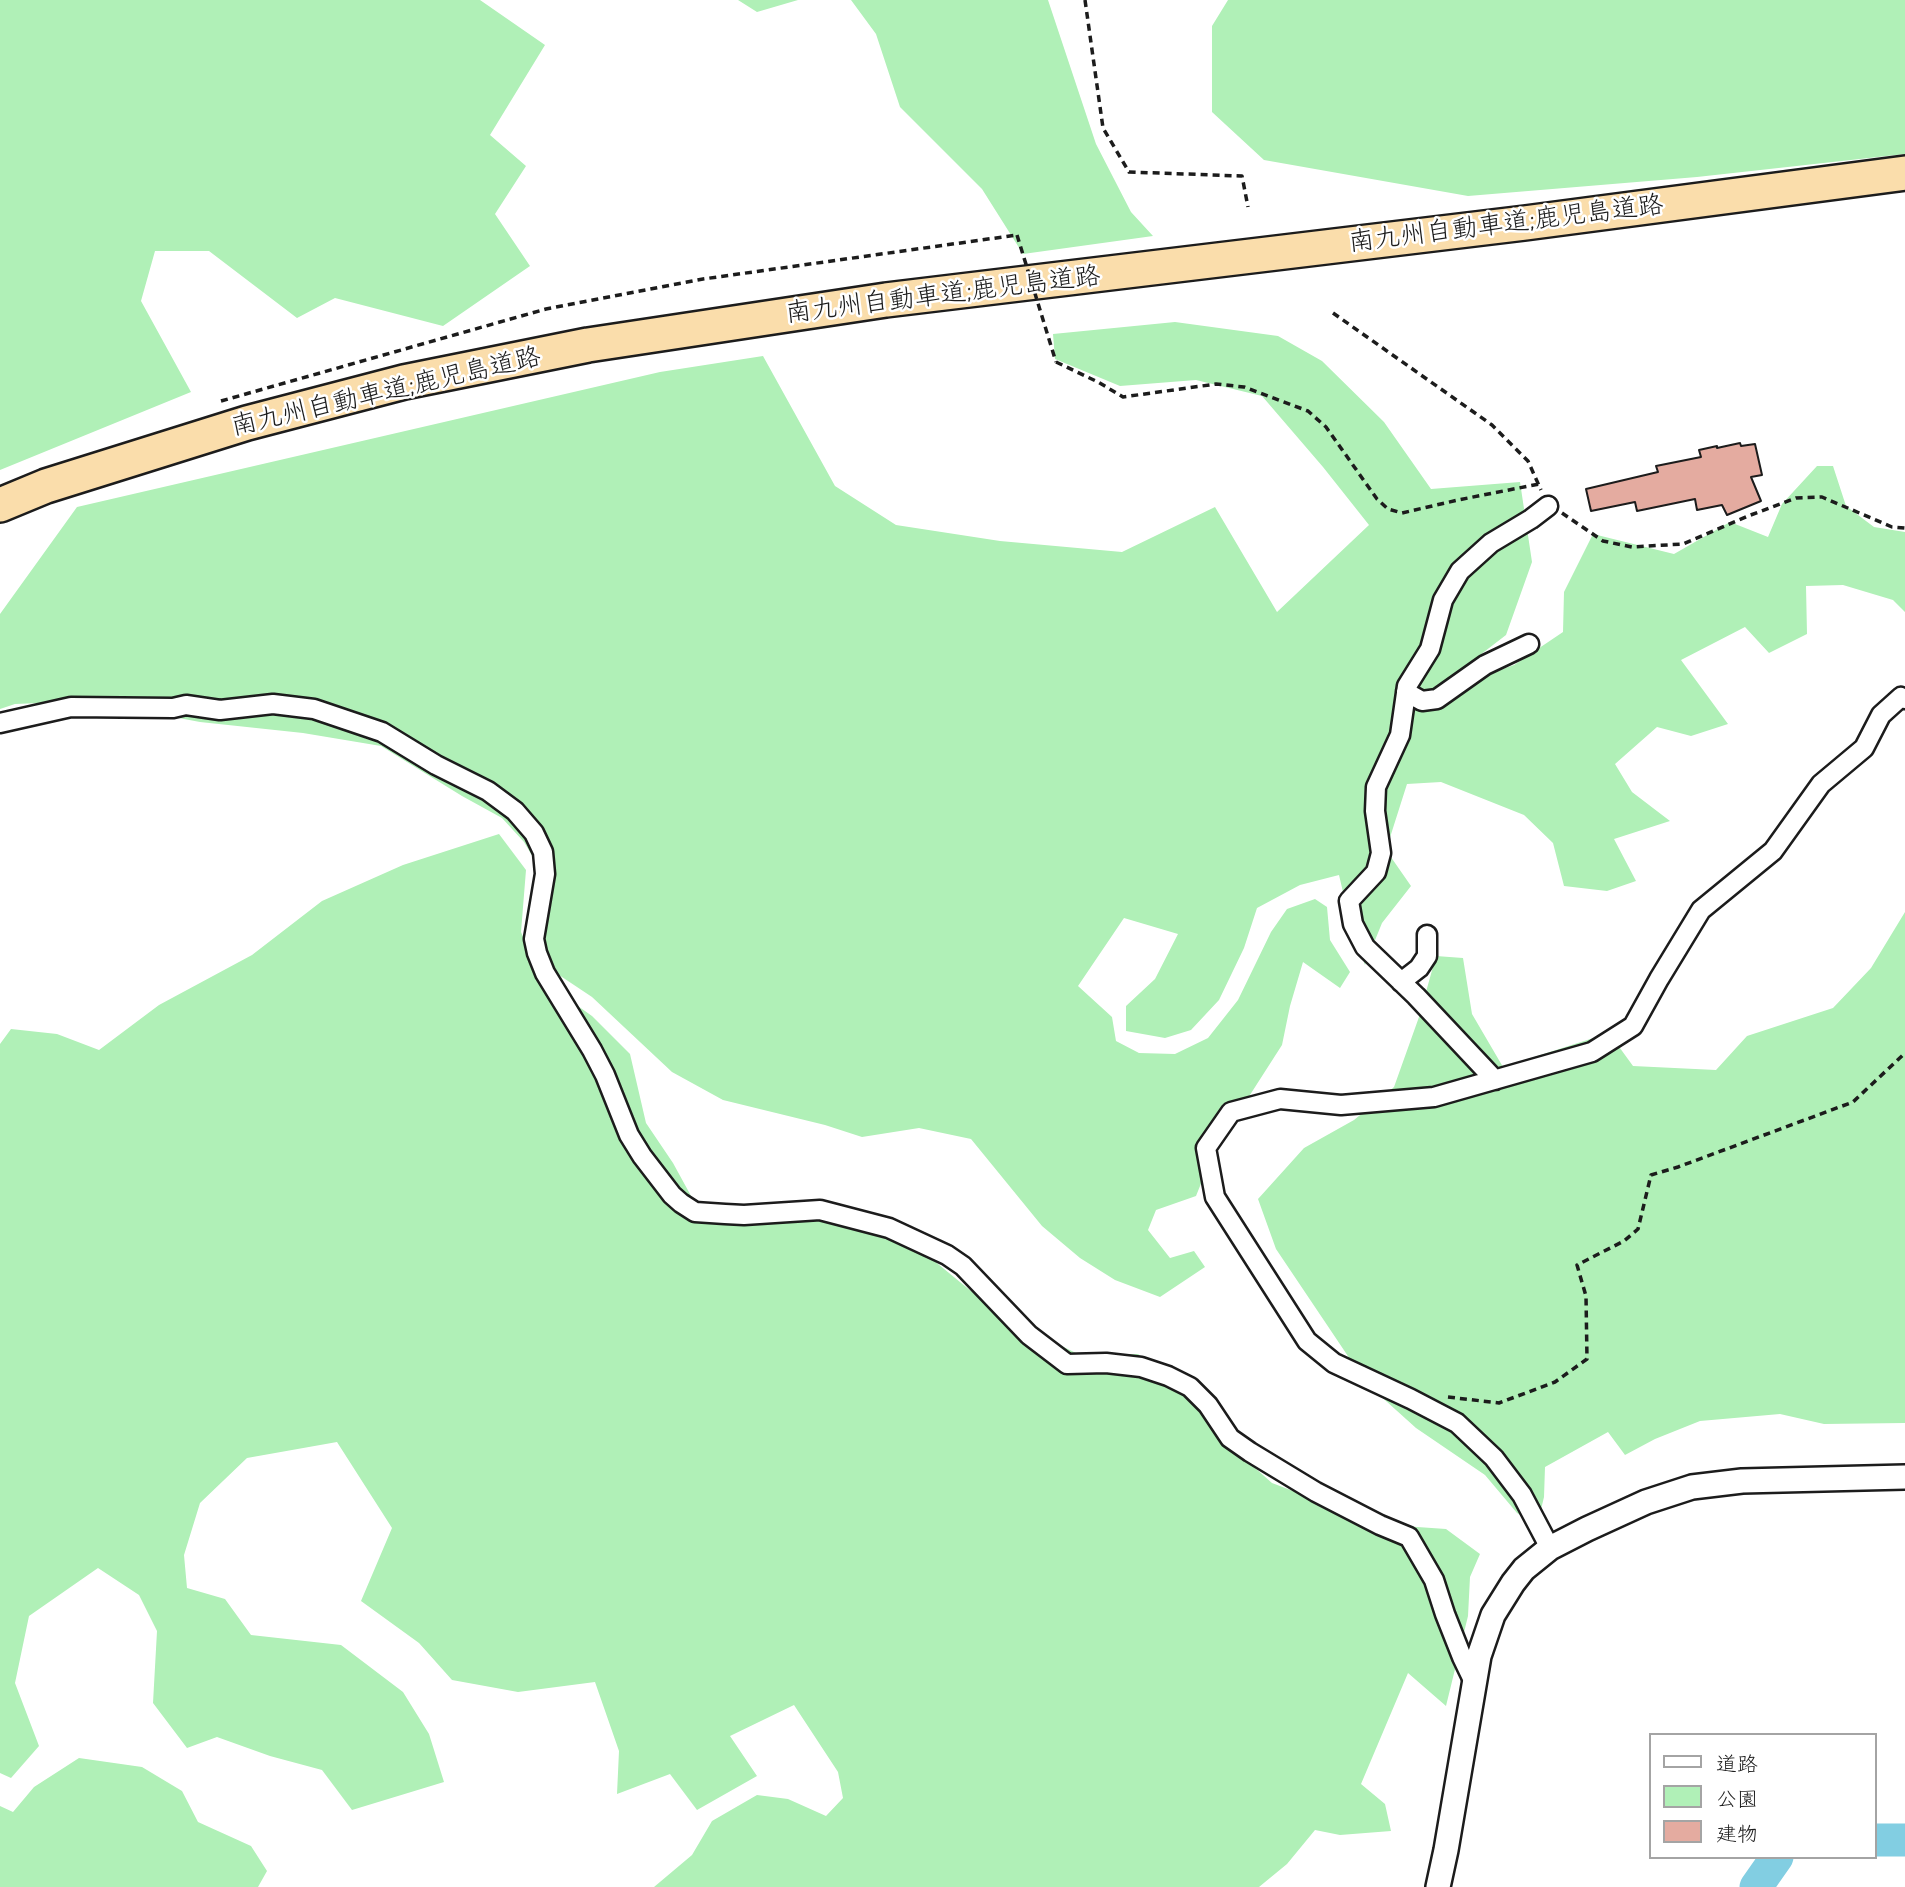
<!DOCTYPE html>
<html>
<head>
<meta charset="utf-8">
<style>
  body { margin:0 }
  #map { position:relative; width:1905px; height:1887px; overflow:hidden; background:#fff; font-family:"Comic Neue","Klee One",sans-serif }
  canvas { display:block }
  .legend { position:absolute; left:1649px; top:1733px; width:228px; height:126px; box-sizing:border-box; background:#fff; border:2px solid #a4a4a4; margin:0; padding:9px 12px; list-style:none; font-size:21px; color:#1c1c1c }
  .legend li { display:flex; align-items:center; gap:14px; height:35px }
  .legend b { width:35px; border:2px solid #a4a4a4 }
</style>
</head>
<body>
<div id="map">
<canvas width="1905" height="1887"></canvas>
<ul class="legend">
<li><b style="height:9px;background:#fff"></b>道路</li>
<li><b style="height:19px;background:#b0f0b7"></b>公園</li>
<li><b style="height:19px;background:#e4aba0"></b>建物</li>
</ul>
</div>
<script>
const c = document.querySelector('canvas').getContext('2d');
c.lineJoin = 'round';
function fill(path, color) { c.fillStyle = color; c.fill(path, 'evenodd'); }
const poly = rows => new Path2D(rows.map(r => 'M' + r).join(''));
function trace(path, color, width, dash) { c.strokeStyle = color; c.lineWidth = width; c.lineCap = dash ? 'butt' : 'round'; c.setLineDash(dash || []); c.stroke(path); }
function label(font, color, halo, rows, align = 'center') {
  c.font = font + ' "Comic Neue","Klee One",sans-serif'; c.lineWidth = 5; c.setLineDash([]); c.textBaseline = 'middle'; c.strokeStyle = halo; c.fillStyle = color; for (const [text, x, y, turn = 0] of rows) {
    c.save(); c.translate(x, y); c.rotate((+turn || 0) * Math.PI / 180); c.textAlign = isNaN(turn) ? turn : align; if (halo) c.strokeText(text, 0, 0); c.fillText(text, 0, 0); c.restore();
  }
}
const green = poly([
  [0,0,480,0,545,45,490,135,526,166,495,214,530,266,443,326,335,298,297,318,209,251,155,251,141,301,191,392,0,470],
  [738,0,798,0,757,12],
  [851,0,1048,0,1096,144,1131,212,1153,236,1023,254,982,189,900,107,876,34],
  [1228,0,1905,0,1905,154,1697,177,1468,196,1264,160,1212,112,1212,26],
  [1175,322,1278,336,1322,361,1384,422,1431,489,1520,482,1532,562,1506,635,1428,695,1514,665,1563,632,1564,592,1593,534,1674,554,1730,522,1768,537,1782,504,1817,466,1833,466,1846,506,1874,527,1905,532,1905,612,1893,600,1843,585,1806,586,1807,634,1769,653,1745,627,1681,660,1728,724,1691,736,1657,727,1615,764,1632,792,1670,821,1614,839,1636,881,1607,891,1564,886,1553,843,1524,815,1441,782,1407,784,1386,850,1411,886,1382,923,1365,965,1351,926,1339,875,1300,885,1257,908,1244,948,1219,1000,1191,1030,1165,1038,1126,1031,1126,1006,1155,979,1178,934,1124,918,1078,986,1112,1017,1116,1041,1139,1053,1175,1054,1208,1038,1238,1000,1271,932,1287,909,1315,899,1327,907,1330,940,1350,972,1340,988,1303,962,1290,1006,1282,1045,1214,1151,1196,1196,1156,1210,1148,1230,1170,1258,1194,1251,1205,1267,1160,1297,1115,1280,1080,1258,1042,1226,971,1139,919,1128,862,1137,825,1125,723,1100,672,1072,592,997,553,971,536,930,541,871,524,842,502,818,462,796,381,746,303,733,200,722,89,701,15,704,0,709,0,614,77,507,660,372,763,356,835,486,896,525,1000,541,1122,552,1215,507,1277,612,1369,525,1323,467,1262,396,1196,380,1120,386,1055,359,1053,334],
  [499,834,526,870,521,932,541,980,592,1016,630,1054,646,1123,673,1163,696,1205,800,1212,904,1236,977,1296,1025,1328,1080,1355,1138,1354,1176,1381,1228,1444,1272,1483,1359,1516,1403,1526,1446,1529,1480,1554,1470,1577,1468,1616,1446,1706,1408,1673,1361,1784,1385,1804,1391,1831,1340,1835,1315,1830,1287,1864,1259,1887,654,1887,692,1855,712,1821,757,1795,788,1799,826,1816,843,1798,838,1772,794,1705,730,1736,757,1776,697,1810,670,1774,617,1794,619,1751,595,1682,518,1692,452,1680,419,1643,361,1601,392,1528,337,1442,247,1458,200,1503,184,1555,187,1588,225,1599,251,1635,341,1645,403,1692,429,1734,444,1782,352,1810,322,1770,270,1756,217,1737,187,1748,153,1703,157,1631,139,1595,98,1568,29,1616,15,1683,39,1746,11,1778,0,1773,0,1044,11,1029,57,1034,99,1050,159,1005,252,955,322,901,403,865],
  [1905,912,1905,1423,1824,1424,1780,1414,1700,1421,1655,1439,1625,1455,1608,1432,1545,1467,1544,1497,1537,1526,1517,1513,1485,1475,1416,1428,1366,1383,1276,1249,1258,1199,1304,1148,1354,1120,1394,1087,1419,1017,1436,956,1463,958,1472,1014,1503,1067,1609,1033,1633,1066,1716,1070,1747,1036,1833,1008,1871,968],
  [79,1758,142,1767,182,1791,198,1822,251,1846,267,1871,258,1887,0,1887,0,1806,13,1812,34,1787]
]);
const river = poly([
  [1875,1840,1905,1840],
  [1756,1887,1777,1857]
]);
const building = poly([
  [1740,443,1741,446,1755,444,1762,475,1751,477,1761,501,1727,515,1722,505,1697,510,1695,499,1637,511,1635,502,1591,511,1586,489,1658,472,1656,466,1701,457,1699,450,1717,446,1717,448,1740,443]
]);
const path = poly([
  [1085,0,1103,128,1129,172,1242,176,1248,207],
  [1333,313,1492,425,1528,461,1541,490],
  [1056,362,1098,382,1123,397,1216,384,1244,387,1308,411,1326,427,1377,499,1388,509,1402,513,1458,500,1539,484],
  [221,401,546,309,703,279,1017,235],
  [1562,513,1603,541,1632,547,1683,544,1748,516,1796,498,1822,497,1892,527,1905,528],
  [1448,1397,1499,1403,1555,1382,1587,1359,1586,1296,1577,1265,1624,1241,1638,1229,1651,1175,1678,1167,1853,1102,1905,1053]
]);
const minor = poly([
  [1406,692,1422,701,1437,699,1485,665,1529,644],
  [0,723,71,707,173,708,186,705,220,710,273,704,314,709,382,732,436,765,488,791,515,811,534,833,543,852,545,874,534,939,537,953,545,973,592,1050,605,1075,629,1135,642,1156,672,1195,681,1203,695,1212,725,1214,744,1215,820,1210,889,1228,947,1255,963,1266,1029,1335,1067,1364,1106,1363,1141,1367,1168,1376,1190,1387,1208,1405,1230,1438,1250,1452,1316,1492,1380,1525,1409,1537,1434,1580,1445,1614,1462,1657,1474,1682],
  [1401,982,1419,968,1427,956,1427,935],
  [1495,1080,1416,996,1365,947,1353,924,1349,901,1376,872,1381,853,1375,811,1376,787,1400,735,1407,686,1430,649,1443,600,1460,571,1491,543,1531,519,1548,506],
  [1550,1548,1522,1495,1494,1458,1457,1423,1411,1399,1334,1363,1307,1341,1215,1197,1206,1148,1231,1112,1280,1099,1341,1105,1434,1097,1592,1052,1633,1026,1659,979,1701,910,1773,851,1821,784,1864,748,1881,715,1901,697,1905,699]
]);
const tertiary = poly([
  [1438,1887,1446,1850,1479,1656,1493,1615,1513,1583,1524,1569,1550,1548,1587,1529,1646,1502,1692,1487,1742,1481,1905,1477]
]);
const motorway = poly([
  [0,505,46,486,247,423,404,382,588,345,886,300,1525,223,1905,173]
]);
const pathBridge = poly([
  [1017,235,1056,362]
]);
const streetNames = [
  ["南九州自動車道;鹿児島道路",1506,224,-7],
  ["南九州自動車道;鹿児島道路",943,295,-7],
  ["南九州自動車道;鹿児島道路",386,392,-13]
];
fill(green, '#b0f0b7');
trace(river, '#82cee2', 33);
fill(building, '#e4aba0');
trace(building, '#1c1c1c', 2);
trace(minor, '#1c1c1c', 23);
trace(tertiary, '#1c1c1c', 28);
trace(motorway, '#1c1c1c', 38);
trace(path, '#1c1c1c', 3.5, [7, 5]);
trace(minor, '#fff', 18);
trace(tertiary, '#fff', 23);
trace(motorway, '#faddab', 33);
trace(pathBridge, '#1c1c1c', 3.5, [7, 5]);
label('26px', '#1c1c1c', '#fff', streetNames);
</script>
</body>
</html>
